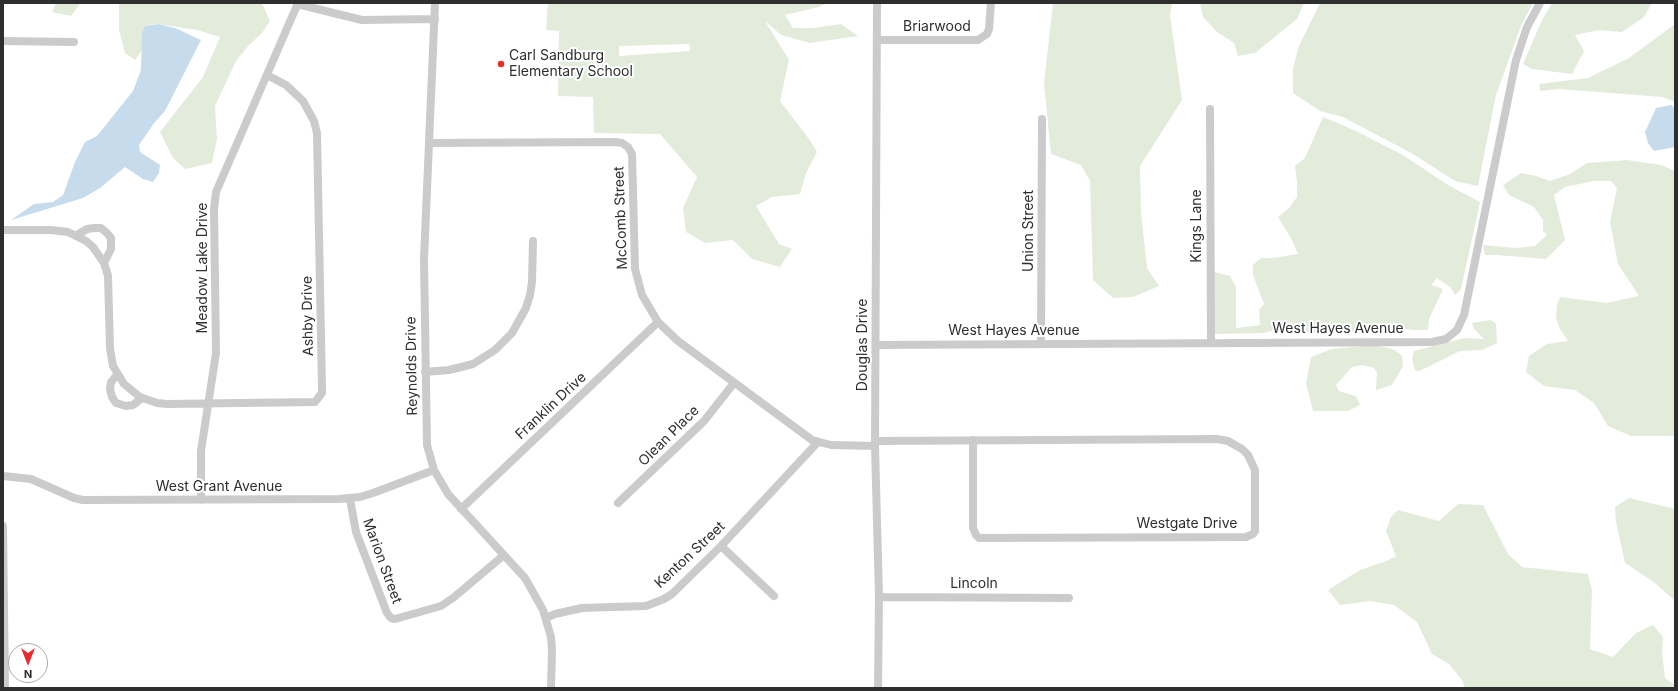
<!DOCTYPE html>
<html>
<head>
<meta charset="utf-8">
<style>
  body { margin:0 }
  #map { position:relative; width:1678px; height:691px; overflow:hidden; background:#fff; font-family:Inter,sans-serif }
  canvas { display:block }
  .frame { position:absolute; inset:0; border:4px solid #2e2e2e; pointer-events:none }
  .north { position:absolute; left:8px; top:643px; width:40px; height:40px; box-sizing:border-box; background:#fff; border:1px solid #ababab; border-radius:50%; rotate:180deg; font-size:11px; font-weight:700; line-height:16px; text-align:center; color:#2e2e2e }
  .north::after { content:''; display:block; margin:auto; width:14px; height:18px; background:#ea2a2c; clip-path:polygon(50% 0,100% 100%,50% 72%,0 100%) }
</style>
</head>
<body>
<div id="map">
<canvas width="1678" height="691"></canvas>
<div class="frame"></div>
<div class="north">N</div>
</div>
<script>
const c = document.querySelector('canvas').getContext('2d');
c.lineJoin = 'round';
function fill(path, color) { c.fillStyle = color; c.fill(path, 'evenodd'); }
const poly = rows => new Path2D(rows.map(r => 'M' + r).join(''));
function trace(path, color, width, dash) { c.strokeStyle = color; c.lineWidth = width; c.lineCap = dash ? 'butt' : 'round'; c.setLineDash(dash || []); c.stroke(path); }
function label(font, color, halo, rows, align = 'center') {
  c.font = font + ' Inter,sans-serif'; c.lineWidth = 4; c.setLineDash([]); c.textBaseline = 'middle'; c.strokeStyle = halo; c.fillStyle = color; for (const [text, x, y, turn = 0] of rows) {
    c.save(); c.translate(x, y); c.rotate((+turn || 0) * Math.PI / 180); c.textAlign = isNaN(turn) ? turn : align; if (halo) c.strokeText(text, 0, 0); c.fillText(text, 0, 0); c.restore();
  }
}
const green = poly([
  [56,3,84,3,80,4,71,16,52,12],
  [119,3,262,3,270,21,262,33,249,45,236,61,215,106,217,139,212,163,185,169,173,158,160,132,203,77,220,37,197,30,158,24,146,25,142,50,135,60,125,53,119,30],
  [548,3,828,3,819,7,785,15,793,28,813,28,841,24,858,36,810,43,781,35,765,21,789,60,780,101,809,139,817,152,806,173,800,194,772,197,756,206,779,244,792,249,780,267,752,259,733,240,705,243,686,232,683,208,697,177,660,134,594,133,593,97,558,96,559,31,546,30],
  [689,44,690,51,619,56,619,46],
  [1053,3,1172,3,1170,15,1182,100,1140,166,1141,212,1147,268,1159,286,1133,297,1113,298,1093,280,1090,181,1081,165,1051,154,1044,83],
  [1200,3,1304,3,1297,19,1255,53,1238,56,1234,43,1217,32,1203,17],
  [1320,3,1533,3,1521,26,1496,95,1478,186,1455,181,1413,154,1343,117,1320,111,1293,93,1293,68,1299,46],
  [1552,3,1652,3,1644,17,1622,32,1599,30,1575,35,1584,51,1572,74,1532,69,1523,64,1542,20],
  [1675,24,1675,102,1662,97,1560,89,1540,91,1539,84,1588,78,1629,58],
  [1323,117,1354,130,1403,155,1448,185,1480,202,1461,289,1455,295,1450,287,1437,278,1431,285,1443,289,1429,319,1428,330,1413,330,1393,327,1368,331,1290,333,1290,322,1277,329,1264,333,1212,334,1214,272,1230,276,1236,287,1236,328,1260,325,1259,310,1264,304,1253,275,1253,265,1261,258,1273,258,1298,254,1292,240,1278,217,1289,208,1297,197,1297,182,1295,166,1305,158],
  [1627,160,1661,165,1675,171,1675,436,1631,436,1608,426,1594,403,1575,390,1544,386,1526,372,1529,356,1547,344,1568,341,1560,329,1556,319,1557,305,1560,297,1607,303,1639,296,1618,264,1610,222,1617,188,1611,181,1594,181,1565,187,1554,195,1565,240,1546,259,1497,255,1485,255,1483,245,1515,248,1535,246,1547,235,1543,231,1543,220,1534,207,1509,195,1503,185,1521,173,1536,176,1550,181,1570,174,1587,163],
  [1491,320,1496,324,1497,343,1482,350,1460,351,1426,368,1418,371,1415,370,1412,359,1414,351,1465,338,1484,339,1474,329,1472,323],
  [1376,345,1395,350,1402,356,1403,366,1392,385,1376,390,1377,373,1374,368,1362,365,1352,367,1336,385,1339,391,1356,396,1360,405,1348,411,1313,411,1306,383,1311,357,1332,349],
  [1629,498,1675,509,1675,601,1655,583,1625,563,1616,522,1615,507],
  [1458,504,1483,505,1508,554,1522,567,1588,574,1592,590,1590,649,1613,657,1636,633,1653,625,1663,637,1662,651,1665,678,1675,685,1675,688,1465,688,1462,680,1449,664,1432,654,1417,622,1394,605,1371,601,1340,605,1328,590,1360,570,1386,561,1396,556,1386,531,1391,517,1398,510,1439,521]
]);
const water = poly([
  [158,24,175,28,201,40,165,111,154,123,139,145,140,152,160,165,159,173,153,182,143,179,125,167,100,188,83,198,11,220,34,204,53,202,63,195,75,162,85,142,97,136,133,91,141,70,142,33,145,26],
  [1671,105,1675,108,1675,147,1654,151,1648,143,1645,132,1656,108]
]);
const street = poly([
  [435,3,424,259,427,445,434,470,448,494,525,578,543,610,551,637,552,650,551,688],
  [877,3,875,446,879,597,878,688],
  [297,4,362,20,435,19],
  [877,40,978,40,987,34,989,29,991,3],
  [3,41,74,42],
  [1210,109,1211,343],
  [429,143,615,142,622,143,628,147,632,154,635,269,642,295,658,322,678,341,812,440,831,445,875,446],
  [3,230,51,230,68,232,86,241,93,247,104,263,108,276,110,348,113,366,124,384,140,397,157,403,167,404,315,402,322,393,322,388,317,133,314,121,303,101,286,85,267,75],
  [77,235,87,229,94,228,101,228,107,233,111,238,111,249,104,263],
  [1041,344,1042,119],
  [876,345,1432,342,1446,339,1457,330,1464,315,1516,60,1527,27,1540,3],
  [425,372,449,370,473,364,495,350,512,333,526,308,530,295,532,282,533,241],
  [117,375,111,382,110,389,112,397,116,403,126,406,133,405,142,398],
  [875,441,1217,439,1228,441,1242,449,1248,455,1255,470,1255,531,1253,534,1246,537,979,538,976,535,973,528,973,440],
  [3,476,31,479,74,498,83,500,339,499,360,497,373,493,434,470],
  [350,499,356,532,387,613,391,618,395,619,441,606,453,598,504,555],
  [201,500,201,451,216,353,214,209,216,192,298,3],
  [618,503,704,421,734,383],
  [461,509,658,322],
  [3,526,5,688],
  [721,546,774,596],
  [879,597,1069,598],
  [546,618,555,614,582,608,646,606,664,599,672,594,721,546,818,442]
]);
const markers = [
  [501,64,4,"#ea2a2c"]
];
const streetNames = [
  ["Briarwood",937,27],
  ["McComb Street",621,218,-92],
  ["Kings Lane",1197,226,-90],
  ["Union Street",1029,231,-90],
  ["Meadow Lake Drive",203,268,-90],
  ["Ashby Drive",308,316,-91],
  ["West Hayes Avenue",1338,329],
  ["West Hayes Avenue",1014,331],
  ["Douglas Drive",863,345,-90],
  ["Reynolds Drive",412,366,-91],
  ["Franklin Drive",551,406,-43],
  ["Olean Place",669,436,-45],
  ["West Grant Avenue",219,487],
  ["Westgate Drive",1187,524],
  ["Kenton Street",690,555,-43],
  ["Marion Street",382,561,70],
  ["Lincoln",974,584]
];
const poiNames = [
  ["Carl Sandburg",509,56],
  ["Elementary School",509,72]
];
fill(green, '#e3ecda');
fill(water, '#c6dbec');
trace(street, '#cbcbcb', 8);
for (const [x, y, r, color] of markers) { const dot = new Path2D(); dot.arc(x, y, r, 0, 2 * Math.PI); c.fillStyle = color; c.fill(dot); trace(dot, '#fff', 1.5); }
label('14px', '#2e2e2e', '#fff', streetNames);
label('14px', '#2e2e2e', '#fff', poiNames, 'left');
</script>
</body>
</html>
